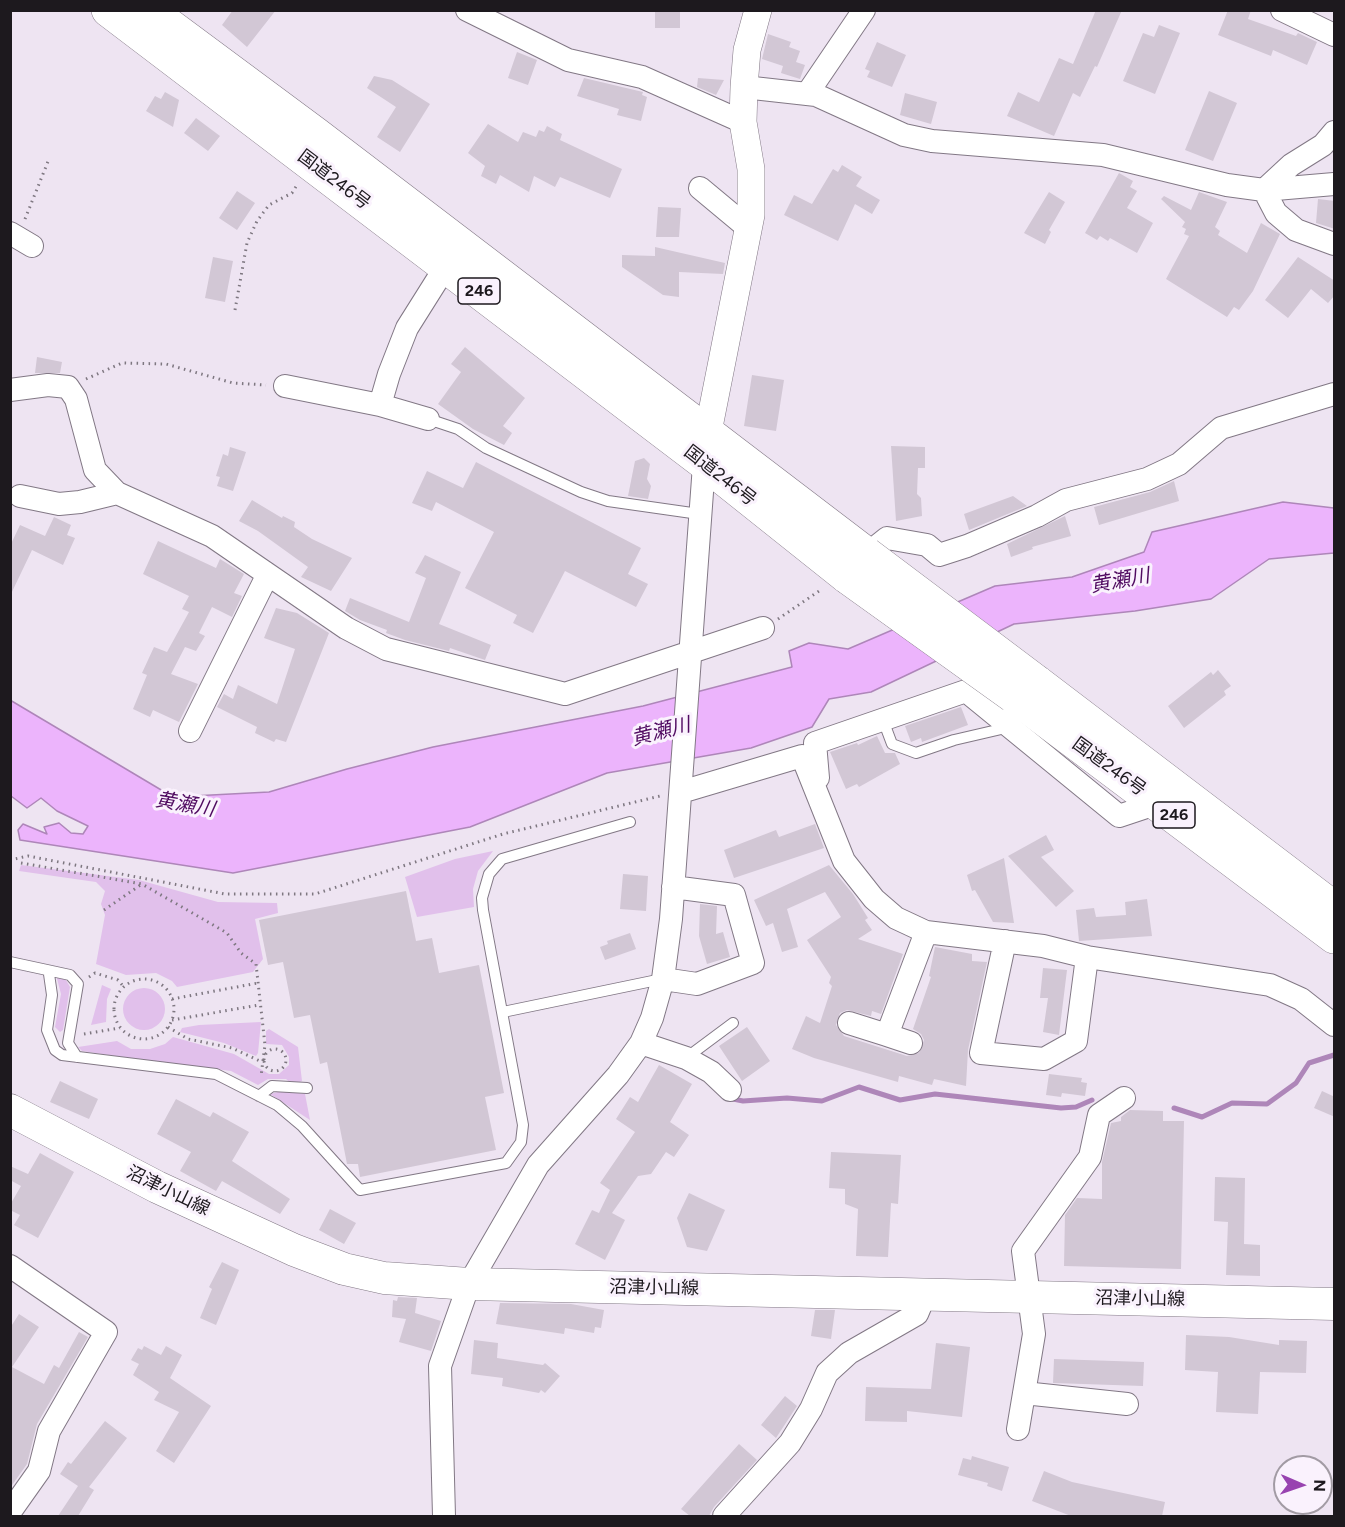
<!DOCTYPE html>
<html>
<head>
<meta charset="utf-8">
<style>
  body { margin:0 }
  #map { position:relative; width:1345px; height:1527px; overflow:hidden; background:#eee4f2; font-family:Figtree,sans-serif }
  canvas { display:block }
  .frame { position:absolute; inset:0; border:12px solid #1d191e; pointer-events:none }
  .north { position:absolute; left:1273px; top:1455px; width:60px; height:60px; box-sizing:border-box; background:#faf2fd; border:2px solid #a29ba4; border-radius:50%; rotate:92deg; font-size:16px; font-weight:700; line-height:24px; text-align:center; color:#1d191e }
  .north::after { content:''; display:block; margin:auto; width:21px; height:27px; background:#9843b0; clip-path:polygon(50% 0,100% 100%,50% 72%,0 100%) }
</style>
</head>
<body>
<div id="map">
<canvas width="1345" height="1527"></canvas>
<div class="frame"></div>
<div class="north">N</div>
</div>
<script>
const c = document.querySelector('canvas').getContext('2d');
c.lineJoin = 'round';
function fill(path, color) { c.fillStyle = color; c.fill(path, 'evenodd'); }
const poly = rows => new Path2D(rows.map(r => 'M' + r).join(''));
function trace(path, color, width, dash) { c.strokeStyle = color; c.lineWidth = width; c.lineCap = dash ? 'butt' : 'round'; c.setLineDash(dash || []); c.stroke(path); }
function label(font, color, halo, rows, align = 'center') {
  c.font = font + ' Figtree,"Noto Sans JP",sans-serif'; c.lineWidth = 6; c.setLineDash([]); c.textBaseline = 'middle'; c.strokeStyle = halo; c.fillStyle = color; for (const [text, x, y, turn = 0] of rows) {
    c.save(); c.translate(x, y); c.rotate((+turn || 0) * Math.PI / 180); c.textAlign = isNaN(turn) ? turn : align; if (halo) c.strokeText(text, 0, 0); c.fillText(text, 0, 0); c.restore();
  }
}
const green = poly([
  [493,851,478,871,473,889,474,907,417,917,405,877,455,859],
  [21,865,139,880,218,902,277,903,278,913,255,919,263,959,253,972,177,987,172,981,156,973,126,975,96,964,105,915,101,904,105,891,96,882,19,871],
  [56,975,66,980,70,987,63,1030,60,1032,55,1027,61,994],
  [102,985,111,989,107,999,106,1022,91,1025],
  '123 1009a21 21 0 1 1 42 0a21 21 0 1 1-42 0Z',
  [261,1022,258,1053,256,1056,224,1043,180,1032,182,1028,199,1025],
  [269,1029,298,1047,302,1081,293,1085,286,1079,268,1079,258,1085,231,1071,122,1057,82,1051,78,1047,117,1041,131,1049,150,1049,165,1044,173,1037,234,1054,269,1074,279,1074,289,1065,289,1057,282,1045,266,1044,266,1031],
  [282,1091,305,1094,310,1120,270,1094]
]);
const water = poly([
  [1283,502,1334,508,1334,553,1269,559,1211,599,1135,611,1014,624,871,692,829,699,812,727,751,748,607,773,470,827,233,873,20,840,18,830,23,824,47,834,44,827,59,823,71,833,83,834,88,826,57,811,41,798,27,808,11,796,10,700,173,797,269,792,347,769,433,747,643,706,792,667,789,651,809,643,848,649,995,586,1072,577,1144,552,1152,532,1283,502]
]);
const stream = poly([
  [733,1099,743,1101,787,1098,822,1101,859,1087,900,1100,935,1094,1061,1108,1076,1107,1092,1100],
  [1174,1108,1202,1117,1232,1103,1267,1104,1296,1083,1309,1063,1334,1055]
]);
const building = poly([
  [233,10,276,10,247,47,222,25],
  [655,10,680,10,680,28,655,28],
  [1096,10,1122,10,1097,67,1095,66,1080,97,1073,93,1054,136,1007,116,1018,92,1039,102,1059,58,1073,64],
  [1228,10,1251,10,1248,19,1296,36,1298,33,1317,42,1307,65,1273,50,1271,56,1218,35],
  [1159,25,1180,33,1155,94,1123,81,1143,33,1154,37],
  [768,34,791,42,789,47,800,51,796,62,805,65,800,79,781,73,783,66,762,59],
  [877,42,906,55,892,87,867,77,870,71,865,69],
  [517,52,537,60,528,85,508,78],
  [374,76,392,80,430,104,400,152,377,137,396,107,367,88],
  [584,78,643,92,642,95,647,97,641,121,617,115,619,109,577,96],
  [698,78,724,80,716,95,697,87],
  [1209,91,1237,103,1213,161,1185,150],
  [165,92,179,100,173,127,146,111,155,96,161,99],
  [905,93,937,102,931,124,900,115],
  [196,118,220,136,208,151,184,133],
  [488,124,518,142,523,132,536,137,539,130,544,132,547,126,562,134,560,140,622,169,610,198,560,177,555,187,534,176,529,192,500,175,496,184,481,176,485,166,468,153],
  [842,165,862,177,856,186,880,200,872,214,855,204,838,241,784,215,794,195,812,204,833,169,838,172],
  [1119,173,1133,181,1130,187,1137,191,1127,208,1153,223,1137,253,1110,238,1108,241,1100,236,1097,240,1085,233],
  [237,191,255,203,237,230,219,218],
  [1049,192,1065,202,1049,230,1051,232,1045,244,1024,233],
  [1199,192,1227,202,1215,227,1220,231,1218,235,1247,253,1261,223,1280,234,1253,291,1239,310,1234,307,1227,317,1166,279,1189,236,1184,234,1186,229,1182,227,1185,222,1161,199,1164,196,1191,210],
  [1318,199,1335,201,1335,229,1316,223],
  [658,207,681,208,679,237,656,237],
  [655,247,725,263,723,274,679,272,679,297,663,295,622,267,622,255,655,256],
  [213,257,233,261,225,302,205,298],
  [1298,257,1335,281,1335,295,1328,303,1311,289,1288,318,1265,300],
  [465,347,525,398,503,426,512,433,504,445,473,429,438,404,461,372,451,364],
  [37,357,62,362,60,373,35,373],
  [752,375,784,380,776,431,744,426],
  [891,446,925,447,925,468,918,468,917,494,921,498,922,516,896,521],
  [230,447,246,452,233,491,217,486,220,477,216,476,223,454,228,456],
  [644,458,650,464,647,479,651,486,648,499,628,496,635,461],
  [476,462,641,548,628,574,648,584,636,607,565,571,533,633,513,623,517,615,465,588,494,532,436,502,432,511,412,503,427,471,463,488],
  [1174,481,1179,501,1099,525,1094,507,1150,492],
  [1013,496,1027,506,969,530,964,514],
  [252,500,282,518,283,516,295,522,294,527,312,539,352,558,331,591,301,577,308,567,258,531,239,521],
  [1065,516,1071,536,1032,547,1033,549,1011,557,1007,544],
  [54,517,71,525,67,535,75,538,63,565,32,550,10,596,10,546,20,525,45,536],
  [158,541,216,568,220,559,244,574,234,593,242,596,232,617,212,607,199,633,205,636,196,651,185,647,171,674,198,684,179,722,153,710,150,717,133,709,147,675,142,673,154,647,167,652,189,612,182,609,189,596,143,574],
  [425,555,461,572,439,624,491,645,485,660,450,648,449,651,405,640,386,633,387,630,360,620,345,611,350,598,409,622,426,578,415,573],
  [276,608,297,613,329,633,286,742,276,739,274,742,255,733,257,727,217,707,224,694,233,699,238,685,277,704,295,649,264,638],
  [1218,670,1231,686,1224,691,1226,695,1184,728,1168,706,1211,672,1213,675],
  [961,707,968,725,922,742,921,738,911,742,905,726],
  [877,736,885,753,895,753,900,764,859,787,857,784,846,789,830,752,857,743,858,745],
  [815,824,824,848,734,878,724,850,776,830,779,837],
  [1046,835,1054,850,1041,857,1074,891,1056,907,1008,856],
  [1004,858,1014,923,993,922,975,890,972,891,967,875],
  [829,865,853,894,868,918,865,920,872,930,858,939,903,954,881,1014,872,1011,871,1016,847,1010,840,1013,836,1025,844,1036,907,1056,919,1053,924,1040,921,1034,913,1029,931,977,929,976,935,947,972,954,972,961,987,962,968,1050,966,1086,934,1079,932,1085,899,1076,898,1082,814,1058,792,1049,806,1016,820,1023,832,986,829,983,831,977,807,940,841,917,825,892,787,909,798,947,782,952,773,923,766,926,754,900],
  [623,874,648,876,646,911,620,909],
  [406,891,416,941,432,938,439,973,479,965,504,1093,485,1097,496,1150,360,1177,358,1164,347,1164,327,1062,320,1064,310,1015,294,1018,283,962,268,965,259,920],
  [1147,899,1152,936,1079,941,1076,910,1094,908,1096,917,1126,915,1125,902],
  [700,904,717,906,716,934,723,932,730,957,707,964,699,936],
  [630,933,636,949,605,960,600,947,608,944,607,941],
  [1043,968,1067,970,1059,1035,1043,1032,1048,998,1040,998],
  [747,1027,770,1061,742,1081,719,1046],
  [659,1065,692,1084,670,1122,689,1135,674,1157,666,1152,651,1174,638,1176,612,1213,625,1220,605,1260,575,1244,592,1210,599,1213,610,1190,600,1183,635,1132,616,1119,630,1097,638,1102],
  [1049,1074,1082,1078,1081,1082,1087,1083,1085,1096,1062,1093,1061,1097,1046,1095],
  [60,1081,98,1099,89,1119,50,1102],
  [1322,1091,1335,1097,1335,1117,1314,1108],
  [176,1099,210,1117,213,1112,249,1132,232,1161,290,1199,280,1214,222,1181,216,1191,180,1171,191,1152,157,1134],
  [1130,1110,1163,1111,1163,1121,1184,1121,1181,1269,1064,1266,1065,1215,1077,1198,1102,1199,1102,1162,1111,1123,1121,1121,1121,1117],
  [831,1152,901,1155,898,1204,891,1203,888,1257,856,1256,858,1209,845,1204,845,1189,829,1188],
  [40,1153,74,1172,38,1238,14,1225,20,1215,10,1210,10,1205,21,1186,10,1180,10,1166,28,1174],
  [1215,1177,1245,1178,1244,1244,1260,1245,1260,1276,1226,1275,1228,1222,1214,1221],
  [689,1193,725,1210,707,1251,687,1247,677,1218],
  [330,1209,356,1223,344,1244,319,1230],
  [222,1262,239,1270,216,1325,200,1318,212,1289,209,1287],
  [398,1297,417,1298,415,1313,441,1321,431,1351,399,1342,406,1319,392,1317,393,1300,397,1301],
  [500,1303,571,1304,604,1310,601,1328,595,1327,594,1333,565,1328,564,1334,496,1324],
  [815,1310,835,1310,831,1339,811,1336],
  [19,1314,39,1327,12,1367,44,1384,54,1365,59,1368,79,1332,88,1337,37,1424,27,1464,10,1488,10,1328],
  [1186,1335,1229,1337,1279,1345,1279,1340,1307,1341,1306,1373,1260,1372,1258,1414,1216,1412,1218,1372,1185,1370],
  [474,1340,498,1343,497,1358,543,1365,545,1363,560,1376,545,1393,541,1390,539,1393,502,1386,503,1378,471,1374],
  [936,1343,970,1347,962,1417,907,1411,907,1422,865,1421,866,1387,931,1389],
  [144,1346,161,1355,166,1346,182,1355,170,1378,211,1406,174,1463,156,1451,179,1412,154,1400,159,1392,133,1375,139,1364,131,1360,138,1348,142,1350],
  [1054,1359,1144,1362,1143,1386,1053,1383],
  [785,1396,797,1406,776,1438,761,1425],
  [105,1421,127,1438,89,1487,94,1490,78,1516,58,1516,78,1486,60,1474,68,1462,71,1464],
  [739,1444,757,1460,714,1507,709,1516,690,1516,681,1509],
  [972,1456,1009,1467,1002,1491,987,1486,988,1483,958,1475,963,1458,971,1460],
  [1044,1471,1072,1482,1165,1502,1162,1516,1071,1516,1032,1501]
]);
const path = poly([
  [25,219,49,159],
  [235,310,247,243,257,221,269,205,292,193,297,185],
  [86,379,122,363,166,364,233,383,266,385],
  [778,619,822,589],
  [10,860,28,856,225,894,315,894,503,834,660,796],
  [21,863,142,884,227,933,241,953,256,964,265,1045,261,1076],
  [104,910,142,884],
  [89,977,95,973,118,980,124,987],
  '114 1009a30 30 0 1 1 60 0a30 30 0 1 1-60 0Z',
  [172,999,258,983],
  [172,1020,259,1005],
  [168,1027,188,1039,232,1048,262,1062],
  [84,1034,120,1028],
  '264 1060a11 11 0 1 1 22 0a11 11 0 1 1-22 0Z'
]);
const service = poly([
  [428,419,458,429,486,448,581,492,608,501,699,514],
  [883,720,892,744,916,753,954,740,1010,727],
  [10,962,47,970,49,974,52,995,47,1030,55,1050,62,1055,216,1074,277,1105,302,1126,360,1190,506,1163,521,1142,523,1125,483,910,482,898,489,874,502,859,630,822],
  [47,970,70,975,78,984,68,1043,77,1057],
  [503,1012,662,979],
  [686,1058,733,1023],
  [259,1096,272,1086,307,1088]
]);
const minor = poly([
  [467,10,568,60,642,77,743,122],
  [1282,10,1334,35],
  [744,87,816,95,904,135,932,141,1103,155,1227,185,1264,190,1334,184],
  [807,94,864,10],
  [1334,132,1323,145,1291,165,1264,190,1276,213,1296,230,1334,244],
  [700,188,748,228],
  [10,233,32,246],
  [285,386,380,405,428,419],
  [10,390,48,385,68,387,76,399,95,470,117,493,212,536,346,628,386,649,565,694,763,628],
  [380,405,389,374,407,328,446,266],
  [20,496,59,504,80,502,117,493],
  [867,554,887,538,927,545,939,555,967,546,1037,516,1066,500,1147,479,1179,464,1221,428,1334,394],
  [190,731,267,576],
  [818,778,815,743,966,691,1119,816,1158,803],
  [681,792,802,756,844,861,874,899,896,918,926,932,1043,946,1087,957,1270,985,1301,999,1334,1025],
  [1005,941,981,1053,1044,1059,1076,1041,1087,957],
  [663,979,697,984,753,963,734,895,673,887],
  [849,1023,887,1035,926,932],
  [887,1035,911,1043],
  [641,1043,686,1058,711,1072,730,1090],
  [10,1266,106,1332,49,1431,39,1471,10,1512],
  [1024,1393,1127,1404],
  [1018,1429,1034,1334,1023,1251,1090,1157,1099,1115,1124,1098],
  [444,1516,440,1366,469,1284,538,1165,618,1075,641,1043,652,1018,663,979,671,919,705,451],
  [724,1516,790,1443,811,1409,827,1373,849,1353,917,1314,925,1295]
]);
const tertiary = poly([
  [708,432,751,215,751,169,743,122,744,87,747,50,758,10]
]);
const secondary = poly([
  [10,1110,157,1187,294,1250,344,1269,384,1278,469,1284,1334,1304]
]);
const trunk = poly([
  [108,10,704,463,847,577],
  [149,10,316,134,867,554],
  [1037,682,1334,908],
  [1013,696,1334,937]
]);
const trunkBridge = poly([
  [867,554,1037,682],
  [847,577,1013,696]
]);
const shields = [
  [479,291,42],
  [1174,815,42]
];
const shieldNames = [
  ["246",479,291],
  ["246",1174,815]
];
const streetNames = [
  ["国道246号",334,180,37],
  ["国道246号",720,476,38],
  ["国道246号",1109,767,36],
  ["沼津小山線",168,1191,26],
  ["沼津小山線",654,1288,1],
  ["沼津小山線",1140,1299,1]
];
const waterNames = [
  ["黄瀬川",1120,581,-10],
  ["黄瀬川",661,732,-14],
  ["黄瀬川",185,805,10]
];
fill(green, '#e1c0eb');
fill(water, '#ecb4fc');
trace(water, '#ae86b9', 1.5);
trace(stream, '#ae86b9', 5);
fill(building, '#d2c7d5');
trace(service, '#827885', 12);
trace(minor, '#827885', 24);
trace(tertiary, '#827885', 28);
trace(secondary, '#827885', 33);
trace(trunk, '#827885', 34);
trace(path, '#7e7780', 3, [1.5, 4.5]);
trace(service, '#fff', 10);
trace(minor, '#fff', 22);
trace(tertiary, '#fff', 27);
trace(secondary, '#fff', 32);
trace(trunk, '#fff', 33);
trace(trunkBridge, '#827885', 34, []);
trace(trunkBridge, '#fff', 33);
for (const [x, y, w] of shields) { const box = new Path2D(); box.roundRect(x - w / 2, y - 13, w, 26, 4.5); c.fillStyle = '#faf2fd'; c.fill(box); trace(box, '#1d191e', 1.5); }
label('bold 16px', '#1d191e', null, shieldNames);
label('18px', '#1d191e', '#faf2fd', streetNames);
label('italic 20px', '#500b61', '#faf2fd', waterNames);
</script>
</body>
</html>
